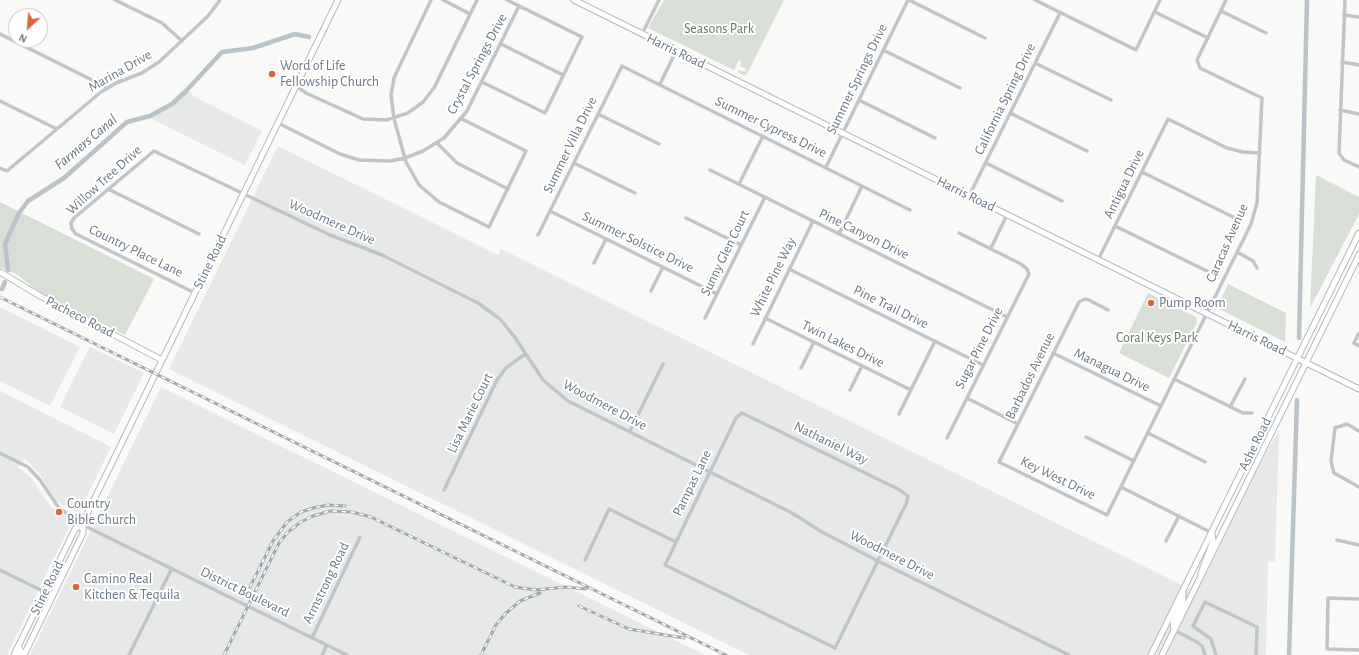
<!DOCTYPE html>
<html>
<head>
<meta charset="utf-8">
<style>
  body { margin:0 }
  #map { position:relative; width:1359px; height:655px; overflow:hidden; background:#f9f9f8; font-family:"Alegreya Sans",sans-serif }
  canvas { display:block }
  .north { position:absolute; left:8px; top:8px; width:40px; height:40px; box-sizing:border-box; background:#fff; border:1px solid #c4c9cf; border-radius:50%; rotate:206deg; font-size:11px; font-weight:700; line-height:16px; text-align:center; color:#6b7886 }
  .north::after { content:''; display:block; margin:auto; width:14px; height:18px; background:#d6693b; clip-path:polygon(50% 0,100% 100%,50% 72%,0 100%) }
</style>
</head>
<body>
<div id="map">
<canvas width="1359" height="655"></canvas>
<div class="north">N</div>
</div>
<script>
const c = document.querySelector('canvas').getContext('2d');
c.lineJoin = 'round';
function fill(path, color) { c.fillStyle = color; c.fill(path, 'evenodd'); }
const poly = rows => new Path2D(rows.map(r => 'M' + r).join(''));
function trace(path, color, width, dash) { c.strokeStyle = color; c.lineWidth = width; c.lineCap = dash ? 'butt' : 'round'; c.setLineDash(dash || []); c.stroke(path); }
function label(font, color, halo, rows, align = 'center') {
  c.font = font + ' "Alegreya Sans",sans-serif'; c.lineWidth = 4; c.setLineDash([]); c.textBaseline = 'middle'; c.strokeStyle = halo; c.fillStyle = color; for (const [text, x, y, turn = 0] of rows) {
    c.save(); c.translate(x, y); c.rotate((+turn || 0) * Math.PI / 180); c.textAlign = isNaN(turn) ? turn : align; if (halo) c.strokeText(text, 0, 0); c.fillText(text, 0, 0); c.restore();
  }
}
const built = poly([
  [184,89,192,93,191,95,262,131,245,165,146,116,168,105],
  [278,146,498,255,501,249,1190,589,1279,430,1275,561,1268,562,1266,655,749,655,169,369],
  [0,307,80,347,50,406,0,381],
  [90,347,144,373,114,434,60,407],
  [161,387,705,655,30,655],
  [0,391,111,447,79,512,68,509,56,500,40,475,25,458,18,467,32,479,51,507,72,521,7,655,0,655]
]);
const green = poly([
  [664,0,784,0,746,76,737,72,739,70,745,72,746,69,740,66,741,61,739,60,734,70,648,28],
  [1316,175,1359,197,1359,214,1310,308],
  [0,202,154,279,125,335,39,292,18,275,0,267],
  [1228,284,1286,313,1285,342,1219,309,1218,306],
  [1148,293,1196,317,1197,322,1169,378,1119,353]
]);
const canal = poly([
  [8,270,5,244,19,213,28,201,64,178,127,122,150,116,172,104,186,91,222,52,253,48,295,34,309,37],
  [2,289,5,282],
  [1299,338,1307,0],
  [1289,655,1297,400]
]);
const street = poly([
  [115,0,162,23,182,41],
  [431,0,394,78,391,95,394,119,406,162,419,185,439,202,489,227,526,151,462,119],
  [443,0,470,14],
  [909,0,985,38],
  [1035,0,1136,50,1160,0],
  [1345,0,1339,153,1344,160,1359,167],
  [1221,11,1266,33],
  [1155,12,1208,38],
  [1344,15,1359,17],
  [0,34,108,88],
  [642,34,659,0],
  [501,44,563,75],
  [883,50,960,88],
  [1342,62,1359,65],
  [1035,63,1111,100],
  [482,82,545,113,582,37,507,0],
  [660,84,676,51],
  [296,86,306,93,363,119,386,120,408,113,423,102,434,88,477,0],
  [859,100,935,138],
  [0,101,57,129],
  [1340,110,1359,114],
  [1010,113,1087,151],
  [598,114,659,144],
  [278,123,340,154,359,160,390,161,405,158,423,151,444,138,467,111,519,6],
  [437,143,457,163,508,189],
  [574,163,635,193],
  [986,163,1062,201],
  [826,167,908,0],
  [0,168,7,171,101,92,116,83,142,73,159,62,208,16,220,0],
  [710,170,1007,317],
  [1142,172,1233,217],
  [739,184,763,136],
  [108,189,199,234],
  [969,196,1060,13],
  [550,211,717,294],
  [686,218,741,245],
  [1115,226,1207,271],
  [839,234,862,186],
  [538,235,622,66,910,210],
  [991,248,1007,215],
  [1237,252,1253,261,1257,268],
  [1098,260,1168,119,1227,148,1243,152,1260,153],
  [594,263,606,239],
  [789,269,983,365],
  [651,291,663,267],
  [195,293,76,234,72,229,71,223,74,218,154,151,330,235,382,255,478,303,500,319,514,336,543,380,568,401,792,513,822,532,878,561,1069,655],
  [1108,310,1089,300,1085,299,1079,302,999,462,1107,515,1251,224,1257,203,1262,98,1200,68,1197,60,1226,0],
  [705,318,765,197],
  [765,318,911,390],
  [1359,333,1354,343,1359,346],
  [753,344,813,221],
  [1053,353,1161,406],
  [801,368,814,342],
  [1174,379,1243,413,1252,413],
  [850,390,862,366],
  [967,398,1018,424],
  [1230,407,1245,379],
  [742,413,898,489,908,496,906,504,835,648,665,565,736,418,742,413],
  [899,414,935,341],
  [630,431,663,364],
  [1359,431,1347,424,1335,428,1331,461,1334,473,1359,487],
  [1148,433,1205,462],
  [1086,437,1134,461],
  [947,438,1029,274,1027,269,1021,264,959,233],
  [0,453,28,467,40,480,59,508,83,525,347,655],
  [1121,487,1212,533],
  [444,490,497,380,506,368,525,354],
  [1337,540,1359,545],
  [1166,541,1179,516],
  [585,560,609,509,676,542],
  [0,570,53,596],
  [1359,599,1328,598,1327,649,1359,650],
  [1174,630,1197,642,1202,646,1205,655],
  [312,638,360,537],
  [129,655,172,568],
  [322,655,327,645],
  [1216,655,1211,639,1193,626,1205,602,1257,627,1256,655]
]);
const secondary = poly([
  [574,0,1359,389],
  [0,272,40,296,162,360],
  [1201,573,1213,541,1212,533],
  [1174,630,1173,622,1183,601,1183,593],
  [18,647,21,651,19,655],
  [14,655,75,529,83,525],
  [24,655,83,533,83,525,86,516,338,0],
  [1151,655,1359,233],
  [1162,655,1359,255]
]);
const rail = poly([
  [0,297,726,655],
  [250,587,273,541,287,522,301,512,313,508,328,505,345,506],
  [579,606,629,629,684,638],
  [224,655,279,543,288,532,301,522,313,516,330,511,352,512,371,517,515,587,536,590,566,587,586,589],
  [481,655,496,625,505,614,520,601,540,593]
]);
const markers = [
  [272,74,4,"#d6693b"],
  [1151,303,4,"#d6693b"],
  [59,512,4,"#d6693b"],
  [76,587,4,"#d6693b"]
];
const parkNames = [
  ["Seasons Park",719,29],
  ["Coral Keys Park",1157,338]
];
const streetNames = [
  ["Harris Road",676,51,26],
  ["Crystal Springs Drive",477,64,-62],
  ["Marina Drive",120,71,-30],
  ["Summer Springs Drive",857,79,-64],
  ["California Spring Drive",1005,99,-64],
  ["Summer Cypress Drive",771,127,26],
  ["Summer Villa Drive",570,145,-64],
  ["Willow Tree Drive",104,180,-42],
  ["Antigua Drive",1124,184,-64],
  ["Harris Road",966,194,26],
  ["Woodmere Drive",332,222,24],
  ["Pine Canyon Drive",864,234,26],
  ["Summer Solstice Drive",638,242,26],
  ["Caracas Avenue",1227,243,-66],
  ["Country Place Lane",136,251,26],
  ["Sunny Glen Court",725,253,-64],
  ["Stine Road",210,262,-64],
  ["White Pine Way",773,277,-64],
  ["Pine Trail Drive",891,307,26],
  ["Pacheco Road",80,317,27],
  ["Harris Road",1257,338,26],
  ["Twin Lakes Drive",843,344,26],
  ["Sugar Pine Drive",979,348,-63],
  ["Managua Drive",1112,370,26],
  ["Barbados Avenue",1030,376,-64],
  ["Woodmere Drive",605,405,28],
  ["Lisa Marie Court",470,413,-64],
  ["Nathaniel Way",831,443,26],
  ["Ashe Road",1255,444,-64],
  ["Key West Drive",1058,478,26],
  ["Pampas Lane",692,483,-64],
  ["Woodmere Drive",892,555,27],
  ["Armstrong Road",326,583,-64],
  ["Stine Road",47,588,-64],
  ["District Boulevard",245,592,26]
];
const poiNames = [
  ["Word of Life",280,66],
  ["Fellowship Church",280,82],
  ["Pump Room",1159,303],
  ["Country",67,504],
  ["Bible Church",67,520],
  ["Camino Real",84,579],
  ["Kitchen & Tequila",84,595]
];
const waterNames = [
  ["Farmers Canal",86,142,-40]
];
fill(built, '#e7e8e8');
fill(green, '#d9ded7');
trace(canal, '#bac3c8', 4.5);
trace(secondary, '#b4b9be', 7);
trace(street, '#c1c5c9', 3.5);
trace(secondary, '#fff', 5);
trace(rail, '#a3a9af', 3);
trace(rail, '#fff', 1.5, [4.5]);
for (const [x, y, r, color] of markers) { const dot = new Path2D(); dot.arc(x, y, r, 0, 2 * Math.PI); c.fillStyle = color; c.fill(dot); trace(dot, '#fff', 1.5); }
label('14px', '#677965', '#fff', parkNames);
label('14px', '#6b7886', '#fff', streetNames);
label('14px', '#6b7886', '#fff', poiNames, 'left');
label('italic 15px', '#677881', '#fff', waterNames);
</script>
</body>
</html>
